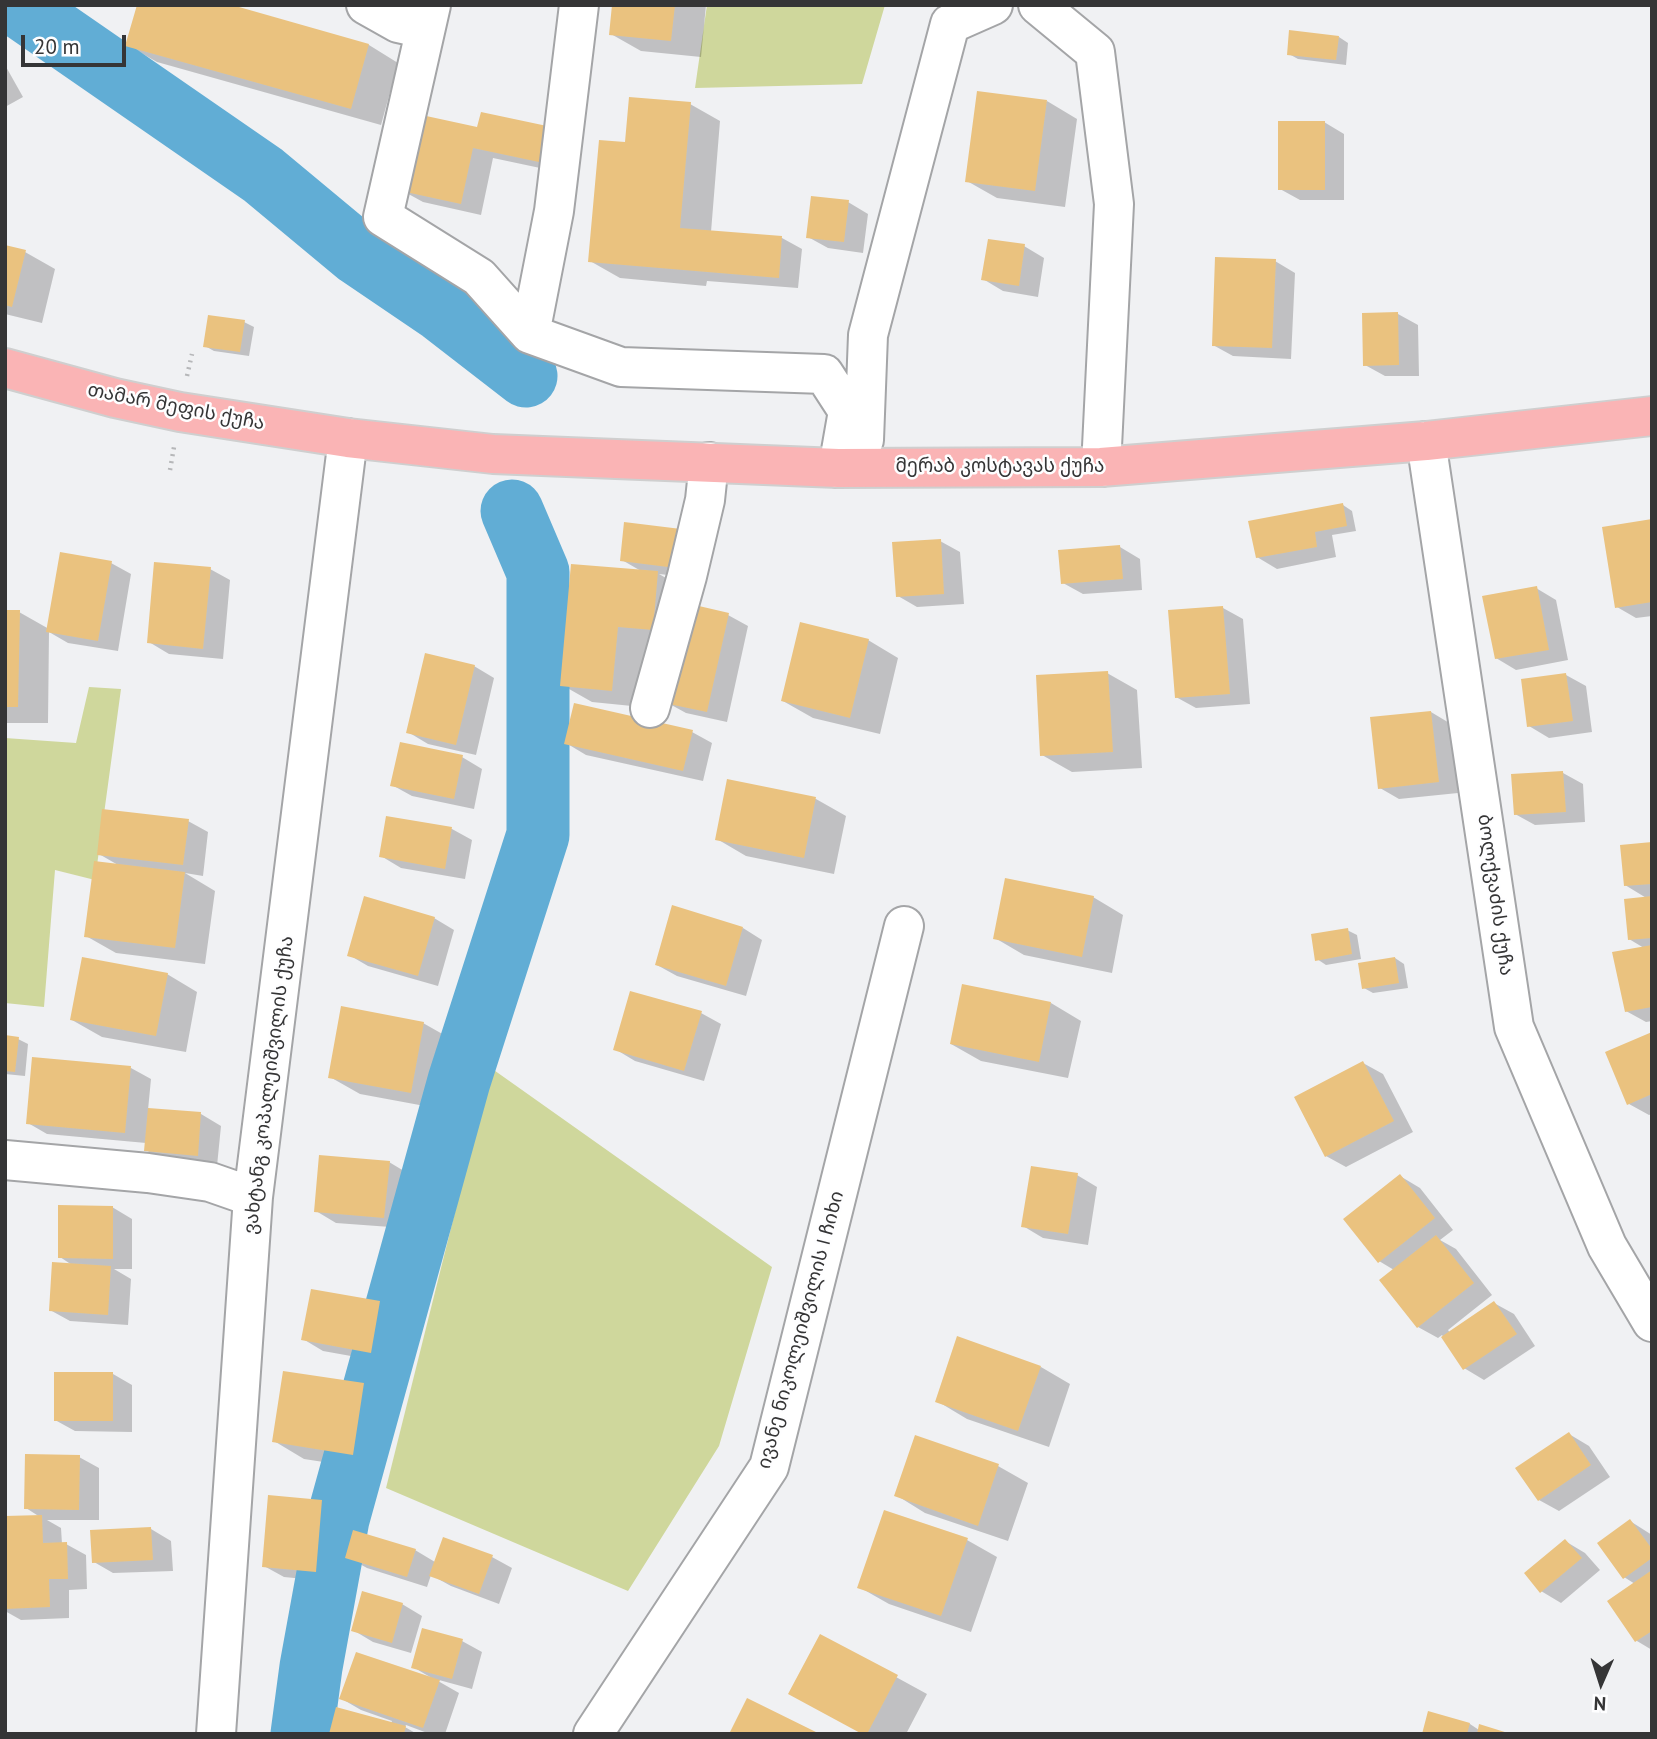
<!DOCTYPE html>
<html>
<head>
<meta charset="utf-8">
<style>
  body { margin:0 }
  #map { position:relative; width:1657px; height:1739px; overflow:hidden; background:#f0f1f3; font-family:"PT Sans",sans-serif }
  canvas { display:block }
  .frame { position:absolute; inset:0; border:7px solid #353536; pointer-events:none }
  .north { position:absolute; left:1566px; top:1648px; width:70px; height:70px; -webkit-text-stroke:5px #fefeff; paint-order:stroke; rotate:183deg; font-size:19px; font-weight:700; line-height:28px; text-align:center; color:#353536 }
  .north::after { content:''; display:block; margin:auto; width:24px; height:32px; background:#353536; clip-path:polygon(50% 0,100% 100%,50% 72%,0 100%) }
  .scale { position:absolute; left:21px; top:35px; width:105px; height:32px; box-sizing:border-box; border:4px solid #353536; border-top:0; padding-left:9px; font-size:21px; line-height:24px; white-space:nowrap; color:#353536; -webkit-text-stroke:5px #fefeff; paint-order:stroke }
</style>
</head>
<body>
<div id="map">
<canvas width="1657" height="1739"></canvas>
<div class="frame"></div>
<div class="north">N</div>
<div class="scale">20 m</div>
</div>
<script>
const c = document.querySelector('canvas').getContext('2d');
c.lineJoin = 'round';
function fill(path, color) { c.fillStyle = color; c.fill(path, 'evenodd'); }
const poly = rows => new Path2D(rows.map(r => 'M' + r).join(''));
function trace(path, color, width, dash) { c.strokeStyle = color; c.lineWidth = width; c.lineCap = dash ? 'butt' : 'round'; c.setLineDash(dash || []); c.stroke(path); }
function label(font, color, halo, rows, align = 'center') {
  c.font = font + ' "PT Sans","Noto Sans Georgian",sans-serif'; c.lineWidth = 5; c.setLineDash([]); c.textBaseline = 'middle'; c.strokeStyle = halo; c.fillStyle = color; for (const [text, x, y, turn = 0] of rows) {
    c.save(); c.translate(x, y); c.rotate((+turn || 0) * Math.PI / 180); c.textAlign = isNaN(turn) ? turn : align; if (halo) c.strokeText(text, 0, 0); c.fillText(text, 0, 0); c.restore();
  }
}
const green = poly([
  [707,5,885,5,862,84,695,88],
  [89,687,121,689,95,880,55,870,44,1007,5,1003,5,738,76,743],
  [491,1068,772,1267,719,1446,628,1591,386,1488]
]);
const shadow = poly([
  [225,5,369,45,398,63,381,125,157,62,127,45],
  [614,5,706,5,701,57,641,51,611,34],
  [1339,37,1348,43,1346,65,1298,59,1289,54],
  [5,65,23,97,5,107],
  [1047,101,1077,119,1065,207,997,198,967,181],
  [690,104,720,121,711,232,782,238,802,249,798,288,707,281,706,286,620,278,590,261,626,144],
  [1324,122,1344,134,1344,200,1300,200,1280,189],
  [547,127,559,172,493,158,481,215,423,202,403,191,479,129],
  [848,202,868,214,863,253,828,248,808,237],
  [1024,246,1044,258,1038,297,1003,291,983,279],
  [5,247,25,252,55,269,42,323,5,314],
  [1275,261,1295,273,1291,359,1233,356,1213,345],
  [1398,314,1418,325,1419,376,1385,376,1365,365],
  [244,322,254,327,249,356,214,351,205,346],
  [1343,505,1352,511,1356,531,1332,535,1336,557,1277,569,1257,557],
  [1652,521,1652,616,1636,618,1617,607],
  [626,524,696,578,659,574,687,590,686,605,728,615,748,626,727,722,686,713,666,702,678,646,648,643,642,707,592,702,562,685,641,571,622,560],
  [940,541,960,552,964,604,917,607,898,596],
  [1120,547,1140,559,1142,590,1083,594,1063,583],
  [111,563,131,574,118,651,68,643,49,632,48,723,5,723,5,612,19,612,49,629],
  [210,569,230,580,223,659,169,654,149,642],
  [1536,588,1556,600,1568,660,1516,670,1496,658],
  [1223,608,1243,619,1250,704,1196,708,1176,697],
  [868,640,898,658,880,734,813,718,783,701],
  [474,666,494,678,476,755,428,744,408,732],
  [1107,673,1137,690,1142,768,1072,772,1042,755],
  [1566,675,1586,686,1592,732,1549,738,1529,726],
  [1431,712,1451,724,1458,793,1399,799,1380,788],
  [692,732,712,743,703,781,586,755,566,743],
  [462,757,482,769,474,809,412,796,392,785],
  [1563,773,1583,784,1585,822,1535,825,1515,814],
  [729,781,816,799,846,816,834,874,746,856,717,839],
  [388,818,452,829,472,840,465,879,401,868,381,856],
  [188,821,208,832,203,876,185,873,215,891,205,964,116,953,86,936,118,865,99,854],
  [1652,844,1652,1021,1646,1022,1626,1011,1644,948,1629,939,1648,899,1625,885],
  [1093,897,1123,915,1112,973,1024,955,995,938],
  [434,918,454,930,438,986,368,966,349,955],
  [743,928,762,940,746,996,677,976,657,965],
  [1347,930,1357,935,1361,959,1326,965,1317,959],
  [1395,958,1404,964,1408,988,1373,993,1364,988],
  [167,974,197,992,186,1052,102,1037,72,1020],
  [1051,1003,1081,1021,1068,1078,981,1061,951,1044],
  [701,1013,721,1024,704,1081,635,1061,615,1049],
  [423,1023,453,1040,441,1109,360,1094,330,1077],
  [1652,1034,1652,1114,1649,1115,1629,1104],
  [5,1037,18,1039,28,1044,25,1076,5,1074],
  [1363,1063,1383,1074,1413,1132,1346,1167,1326,1156],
  [131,1068,151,1079,148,1110,201,1114,221,1126,217,1166,166,1162,146,1150,146,1143,47,1134,28,1123],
  [389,1162,409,1174,404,1228,336,1223,316,1211],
  [1077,1175,1097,1187,1088,1245,1043,1238,1023,1226],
  [1400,1176,1420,1188,1453,1230,1440,1240,1456,1249,1492,1295,1448,1330,1450,1333,1494,1303,1514,1314,1535,1346,1484,1380,1464,1368,1442,1335,1438,1338,1418,1327,1394,1270,1379,1261],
  [112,1207,132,1219,132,1269,114,1269,131,1279,128,1325,70,1321,50,1310,72,1265,60,1257],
  [379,1303,399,1314,390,1363,323,1351,303,1339],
  [1041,1367,1070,1384,1049,1447,967,1419,937,1401],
  [113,1374,132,1385,132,1432,75,1431,55,1420],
  [363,1385,393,1402,382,1471,304,1459,274,1441],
  [1569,1434,1589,1446,1610,1477,1559,1511,1539,1500],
  [79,1457,99,1468,99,1520,47,1520,61,1528,62,1544,66,1544,86,1555,87,1589,69,1590,69,1618,21,1620,5,1611,5,1518,40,1517,26,1508],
  [998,1466,1028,1483,1008,1541,925,1513,896,1495],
  [321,1502,341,1513,335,1582,284,1577,264,1566],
  [1630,1521,1652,1535,1652,1650,1637,1641,1635,1584,1624,1577],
  [151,1529,171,1541,173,1571,113,1573,94,1562],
  [967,1540,997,1557,971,1632,889,1604,859,1587],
  [1565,1541,1585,1553,1600,1570,1561,1603,1541,1591],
  [415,1550,435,1562,492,1557,512,1568,499,1604,451,1586,431,1575,427,1587,367,1568,347,1557],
  [402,1604,422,1616,411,1653,373,1642,353,1630],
  [821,1636,927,1694,906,1734,864,1734],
  [462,1641,482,1652,472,1689,439,1680,438,1681,459,1693,445,1734,430,1734,406,1725,405,1727,417,1734,330,1734,391,1723,392,1721,361,1710,342,1699,430,1677,413,1667],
  [1430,1713,1470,1724,1479,1730,1505,1734,1424,1734]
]);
const river = poly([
  [17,5,263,175,358,254,442,311,526,376],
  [302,1734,311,1667,338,1519,459,1081,538,835,538,572,512,511]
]);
const building = poly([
  [137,5,232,5,369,44,351,109,125,46],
  [612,5,675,5,671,41,609,35],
  [1289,30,1339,36,1336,60,1287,55],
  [977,91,1047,100,1035,191,965,182],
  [629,97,691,102,680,228,782,236,779,278,588,262,599,140,625,142],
  [481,112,547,126,539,162,473,148,461,204,401,191,417,114,477,127],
  [1278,121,1325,121,1325,190,1278,190],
  [811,196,849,200,844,242,806,238],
  [988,239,1025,244,1019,286,981,280],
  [5,245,26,250,12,307,5,305],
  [1215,257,1276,259,1272,348,1212,346],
  [1398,312,1399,365,1363,366,1362,313],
  [208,315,245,320,240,352,203,347],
  [1343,503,1347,526,1315,532,1317,547,1256,558,1248,521],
  [1652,519,1652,602,1615,608,1602,527],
  [624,522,681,529,676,568,620,561],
  [941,539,944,594,896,597,892,542],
  [1120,545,1123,579,1061,584,1058,550],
  [60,552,112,561,98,641,46,632],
  [154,562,211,567,203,649,147,643],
  [571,564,658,571,653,630,618,627,612,691,560,686],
  [1537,586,1549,650,1495,659,1482,596],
  [686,603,729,613,707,712,664,703],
  [1223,606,1230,694,1175,698,1168,610],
  [5,610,20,610,18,707,5,707],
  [800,622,869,639,850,718,781,701],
  [425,653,475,665,456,745,406,733],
  [1108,671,1113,752,1040,756,1036,675],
  [1566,673,1573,721,1527,727,1521,679],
  [574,703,693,730,683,771,564,744],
  [1431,711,1439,782,1378,789,1370,717],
  [400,742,463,755,454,799,390,786],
  [1563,771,1566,812,1514,815,1511,774],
  [727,779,816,797,804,858,715,840],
  [102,809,189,819,183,865,97,855],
  [386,816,452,827,445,869,379,857],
  [1652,842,1652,884,1624,886,1620,845],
  [94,861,185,872,175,948,84,937],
  [1005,878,1094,896,1082,957,993,939],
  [364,896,435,917,418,976,347,956],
  [1652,896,1652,938,1628,940,1624,899],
  [672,905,743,927,726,986,655,965],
  [1348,928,1352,954,1315,961,1311,934],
  [1652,945,1652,1007,1625,1012,1612,952],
  [82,957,168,973,156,1036,70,1020],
  [1395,957,1399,983,1362,989,1358,963],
  [962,984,1051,1002,1039,1062,950,1044],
  [630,991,702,1011,684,1071,613,1050],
  [341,1006,424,1022,411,1093,328,1078],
  [1652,1032,1652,1094,1627,1105,1605,1052],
  [5,1035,19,1037,15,1072,5,1071],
  [32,1057,131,1066,125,1133,26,1124],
  [1363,1061,1394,1121,1325,1157,1294,1097],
  [148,1108,201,1112,198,1156,144,1151],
  [319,1155,390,1161,384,1218,314,1212],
  [1031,1166,1078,1173,1068,1234,1021,1227],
  [1400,1174,1435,1218,1378,1263,1343,1219],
  [58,1205,113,1206,113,1259,58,1258],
  [1436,1235,1474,1283,1417,1328,1379,1280],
  [52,1262,111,1266,108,1315,49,1311],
  [311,1289,380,1301,371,1353,301,1340],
  [1494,1301,1517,1334,1463,1370,1441,1337],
  [957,1336,1041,1366,1018,1431,935,1402],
  [283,1371,364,1383,353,1455,272,1442],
  [54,1372,113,1372,113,1421,54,1421],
  [1569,1432,1591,1465,1538,1501,1515,1468],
  [915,1435,999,1464,978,1526,894,1496],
  [25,1454,80,1455,79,1510,24,1509],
  [268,1495,322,1500,316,1572,262,1567],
  [884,1510,968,1538,941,1616,857,1588],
  [42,1515,43,1543,67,1542,68,1579,49,1579,50,1607,5,1609,5,1516],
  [1630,1519,1652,1549,1652,1558,1623,1579,1597,1543],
  [151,1527,153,1560,92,1563,90,1530],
  [353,1530,416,1549,407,1577,345,1558],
  [443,1537,493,1555,479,1594,429,1576],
  [1565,1539,1582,1558,1540,1593,1524,1573],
  [1652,1570,1652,1631,1635,1642,1607,1601],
  [362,1591,403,1603,392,1643,351,1631],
  [422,1628,463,1639,452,1679,411,1668],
  [820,1634,898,1675,867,1734,862,1734,788,1694],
  [356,1652,440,1680,423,1728,339,1699],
  [747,1698,820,1734,729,1734],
  [336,1707,406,1726,404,1734,329,1734],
  [1428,1711,1470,1723,1467,1734,1422,1734],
  [1479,1724,1508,1733,1508,1734,1477,1734]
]);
const path = poly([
  [187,376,192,354],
  [170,470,174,447]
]);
const minor = poly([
  [366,5,398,23,425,29],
  [431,5,383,217,479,277,530,334,621,367,824,374,848,411,838,468],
  [1038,5,1095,52,1114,204,1101,467],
  [530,334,554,211,579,5],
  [864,440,868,335,950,24,993,5],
  [1426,441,1514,1027,1607,1246,1652,1322],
  [650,708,687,576,705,500,709,462],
  [5,1160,148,1173,210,1182,253,1197],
  [216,1734,253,1197,348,438],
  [593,1734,769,1467,904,926]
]);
const major = poly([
  [5,368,115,398,180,412,348,438,493,454,838,468,1101,467,1426,441,1652,416]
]);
const streetNames = [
  ["თამარ მეფის ქუჩა",176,407,11],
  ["მერაბ კოსტავას ქუჩა",1000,467],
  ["ბოლქვაძის ქუჩა",1495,895,82],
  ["ვახტანგ კოპალეიშვილის ქუჩა",269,1085,-83],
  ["ივანე ნიკოლეიშვილის I ჩიხი",801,1330,-75]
];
fill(green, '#cfd79c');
fill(shadow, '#0003');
trace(river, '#61add5', 63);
fill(building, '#eac27f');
trace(minor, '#a4a5a7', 42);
trace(major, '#cfcfcf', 42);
trace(path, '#b6b7b9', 4.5, [2, 5]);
trace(minor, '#fff', 38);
trace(major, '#fab4b5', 38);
label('19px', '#353536', '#fefeff', streetNames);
</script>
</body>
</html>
